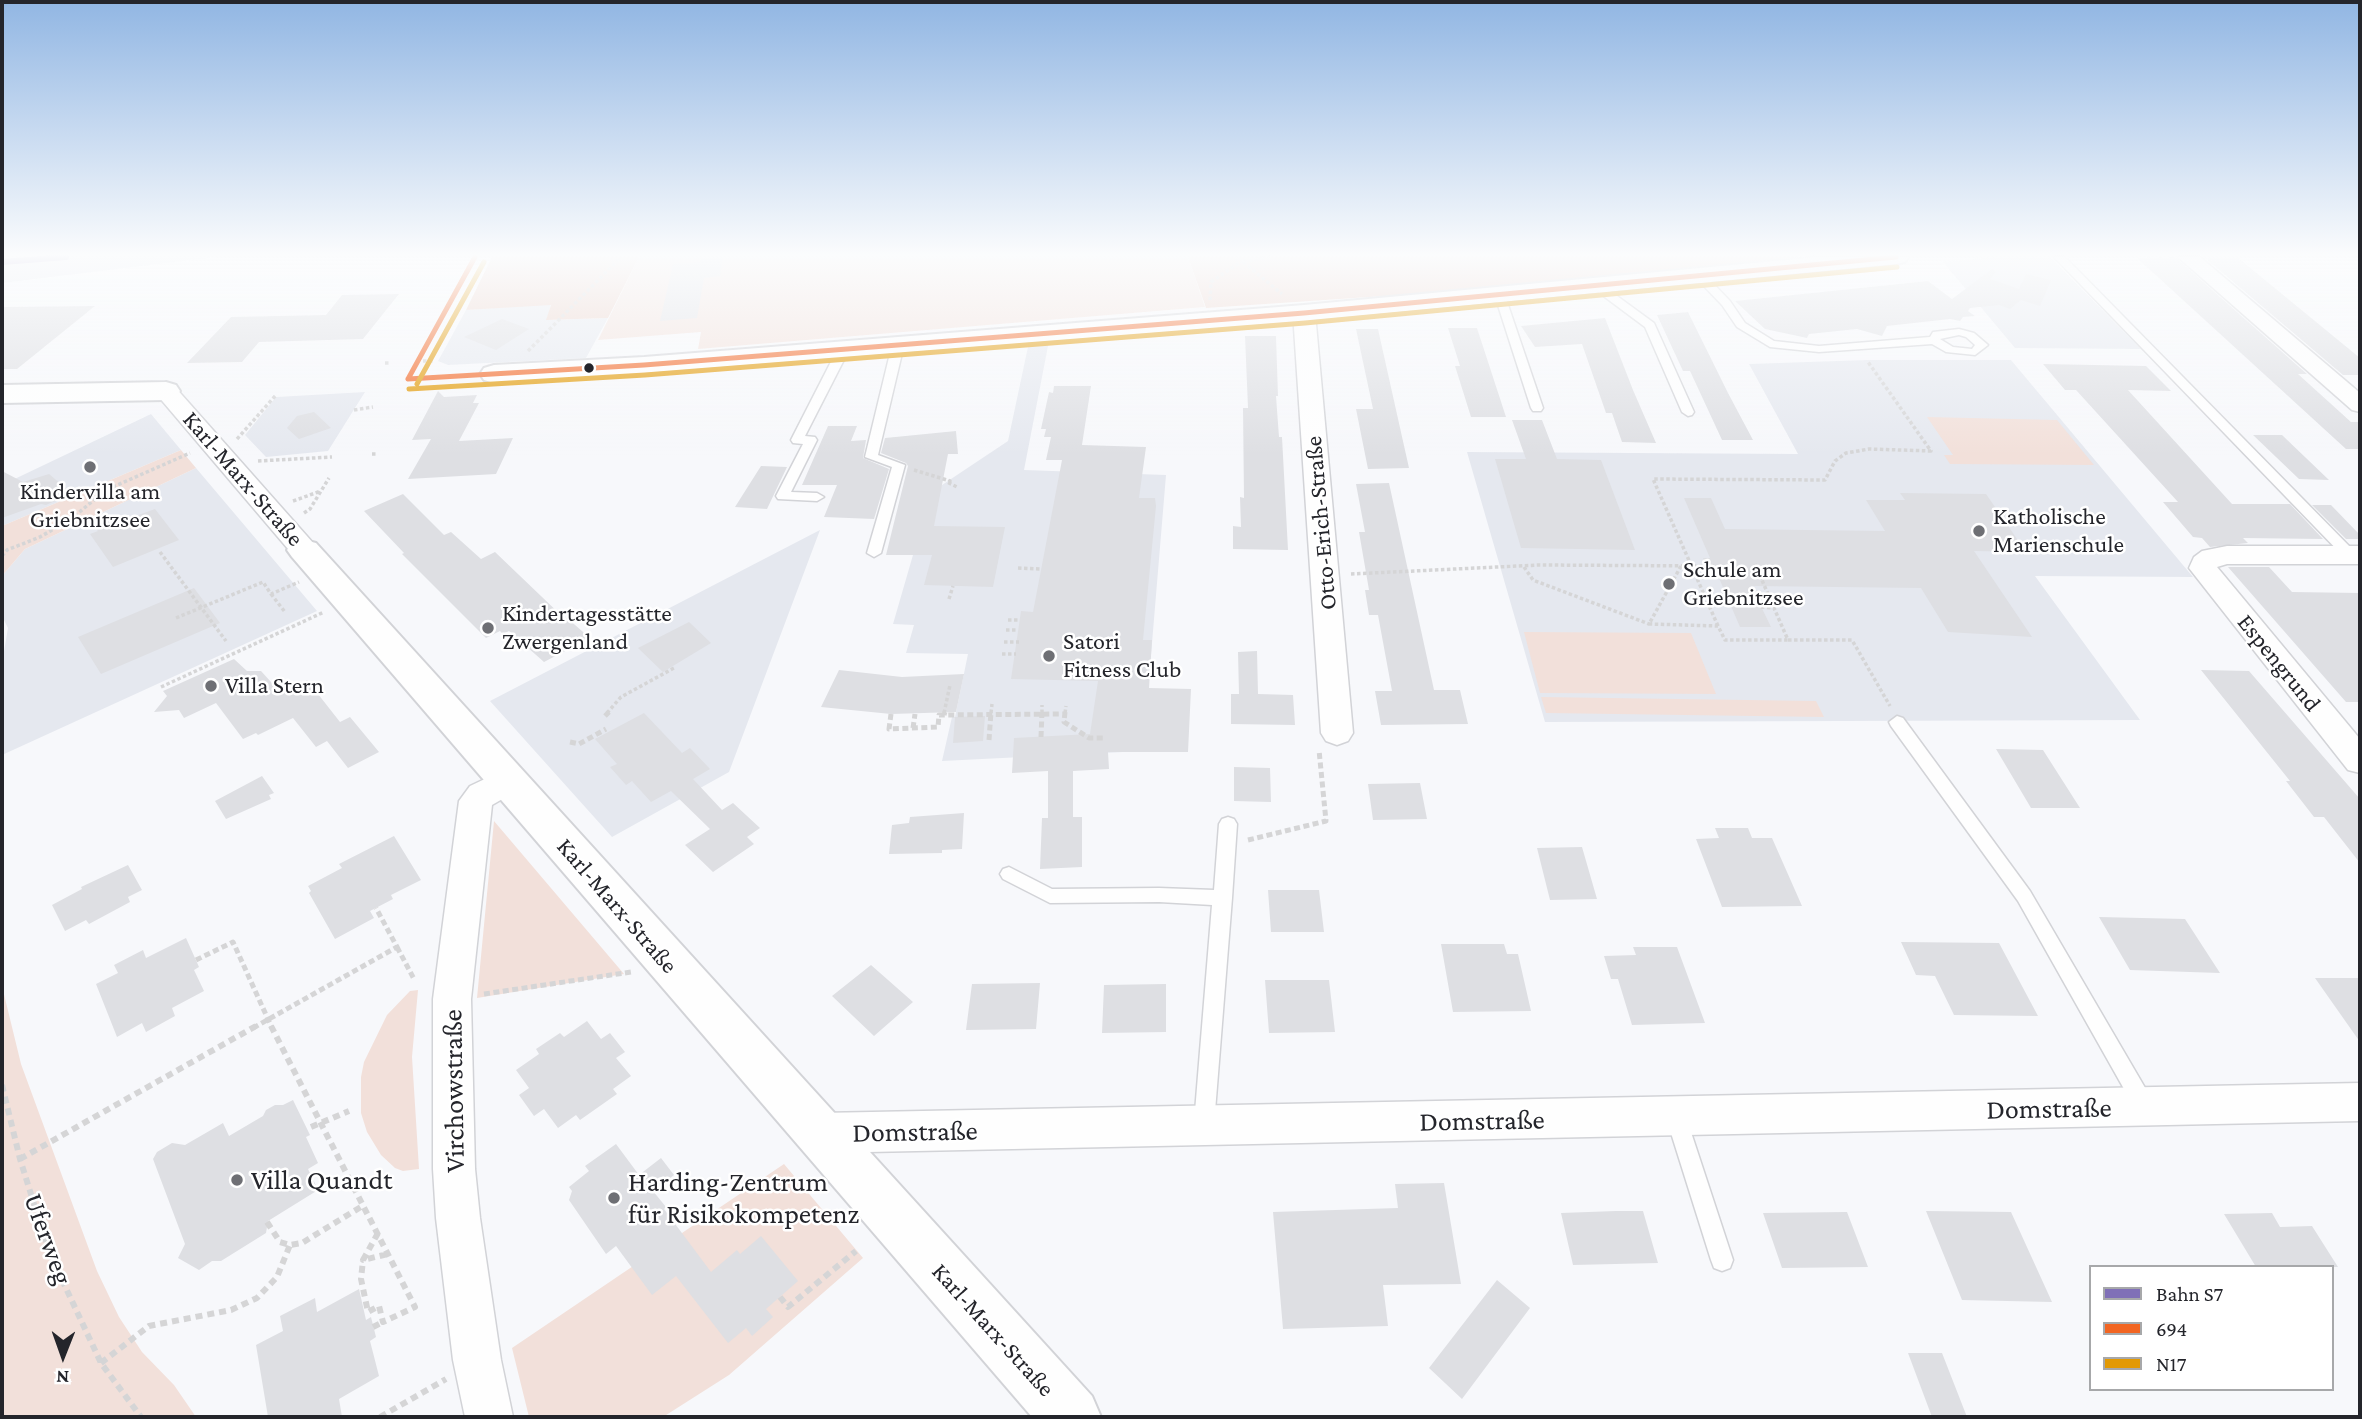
<!DOCTYPE html>
<html>
<head>
<meta charset="utf-8">
<style>
  body { margin:0 }
  #map { position:relative; width:2362px; height:1419px; overflow:hidden; background:#f7f8fb; font-family:"Crimson Pro",serif }
  canvas { display:block }
  .frame { position:absolute; inset:0; border:4px solid #24252b; pointer-events:none }
  .legend { position:absolute; left:2089px; top:1265px; width:245px; height:126px; box-sizing:border-box; background:#fff; border:2px solid #a7a8aa; margin:0; padding:9px 12px; list-style:none; font-size:21px; color:#24252b }
  .legend li { display:flex; align-items:center; gap:14px; height:35px }
  .legend b { width:35px; border:2px solid #a7a8aa }
  .north { position:absolute; left:28px; top:1321px; width:70px; height:70px; -webkit-text-stroke:5px #fff; paint-order:stroke; rotate:181deg; font-size:19px; font-weight:700; line-height:28px; text-align:center; color:#24252b }
  .north::after { content:''; display:block; margin:auto; width:24px; height:32px; background:#24252b; clip-path:polygon(50% 0,100% 100%,50% 72%,0 100%) }
</style>
</head>
<body>
<div id="map">
<canvas width="2362" height="1419"></canvas>
<div class="frame"></div>
<ul class="legend">
<li><b style="height:9px;background:#8070b7"></b>Bahn S7</li>
<li><b style="height:9px;background:#f26522"></b>694</li>
<li><b style="height:9px;background:#e29904"></b>N17</li>
</ul>
<div class="north">N</div>
</div>
<script>
const c = document.querySelector('canvas').getContext('2d');
c.lineJoin = 'round';
function fill(path, color) { c.fillStyle = color; c.fill(path, 'evenodd'); }
const poly = rows => new Path2D(rows.map(r => 'M' + r).join(''));
function trace(path, color, width, dash) { c.strokeStyle = color; c.lineWidth = width; c.lineCap = dash ? 'butt' : 'round'; c.setLineDash(dash || []); c.stroke(path); }
function label(font, color, halo, rows, align = 'center') {
  c.font = font + ' "Crimson Pro",serif'; c.lineWidth = 5; c.setLineDash([]); c.textBaseline = 'middle'; c.strokeStyle = halo; c.fillStyle = color; for (const [text, x, y, turn = 0] of rows) {
    c.save(); c.translate(x, y); c.rotate((+turn || 0) * Math.PI / 180); c.textAlign = isNaN(turn) ? turn : align; if (halo) c.strokeText(text, 0, 0); c.fillText(text, 0, 0); c.restore();
  }
}
const built = poly([
  [2,257,215,257,2,283],
  [1995,257,2050,257,2141,349,2015,348,1943,262],
  [551,304,547,320,608,318,586,358,448,365,438,361,466,310],
  [1049,341,1024,470,1166,475,1143,751,942,761,952,717,955,717,968,654,906,653,914,625,893,624,924,517,942,485,1008,441,1029,342],
  [1867,360,2011,360,2193,577,2035,576,2140,720,1545,722,1467,452,1798,454,1749,364],
  [365,392,328,451,266,457,245,435,276,397],
  [151,414,181,450,2,526,2,485],
  [196,468,317,611,2,755,2,663,8,628,2,616,2,576,25,549],
  [820,530,729,772,612,837,490,701]
]);
const green = poly([
  [639,257,1188,257,1205,307,698,349,701,332,598,340],
  [1927,417,2057,420,2094,465,1950,464,1944,455,1953,455],
  [181,450,196,468,25,549,2,576,2,526],
  [1524,632,1691,633,1716,694,1540,693],
  [1541,697,1816,701,1824,717,1546,713],
  [494,821,624,974,477,998],
  [2,986,21,1064,97,1271,119,1317,142,1352,174,1385,196,1417,2,1417],
  [418,990,412,1057,419,1169,403,1171,395,1168,381,1155,367,1132,361,1113,361,1077,364,1062,387,1015,410,991],
  [784,1164,863,1258,729,1375,663,1417,529,1417,512,1348]
]);
const forest = poly([
  [492,257,639,257,608,318,546,320,551,305,466,310],
  [1188,257,1813,257,1414,294,1206,308]
]);
const building = poly([
  [723,257,720,276,704,278,697,318,660,321,673,264,700,262,701,258],
  [2175,257,2307,374,2298,374,2351,422,2360,422,2360,449,2346,449,2137,258],
  [2204,257,2237,257,2360,358,2360,375,2343,375],
  [1992,269,1996,272,1990,279,2019,289,2026,274,2051,280,2040,306,2021,300,2010,309,1999,305,1970,308,1968,311,1975,316,1963,317,1960,321,1950,319,1887,326,1882,336,1857,329,1809,334,1807,338,1765,329,1735,301,1928,281,1952,299],
  [399,294,363,339,259,342,242,362,187,363,231,317,326,315,342,295],
  [95,306,17,369,2,369,2,307],
  [1688,312,1728,393,1753,440,1722,440,1690,371,1683,371,1657,315],
  [1605,318,1633,390,1656,443,1622,442,1612,413,1606,413,1582,344,1535,347,1521,326],
  [502,319,529,329,496,350,464,337],
  [1448,328,1477,328,1506,417,1471,417,1455,366,1460,366],
  [1356,329,1378,329,1409,468,1368,469,1356,409,1373,409],
  [1245,336,1276,336,1278,396,1276,396,1279,437,1282,437,1288,550,1233,549,1233,526,1241,527,1240,497,1244,498,1243,408,1248,408],
  [2043,364,2146,366,2171,391,2128,390,2232,504,2290,504,2323,539,2243,538,2248,543,2210,547,2202,538,2193,537,2163,502,2178,502,2076,390,2065,390],
  [1054,386,1091,386,1082,445,1146,447,1139,498,1155,498,1156,506,1143,640,1152,640,1149,688,1191,689,1188,752,1108,752,1109,769,1073,771,1073,817,1082,817,1082,867,1040,869,1042,818,1048,818,1048,771,1012,773,1014,738,1090,734,1098,681,1011,679,1021,611,1033,612,1062,460,1046,460,1051,437,1044,437,1046,429,1041,429,1049,392,1053,393],
  [438,391,444,397,477,395,473,403,479,403,459,441,513,438,496,474,408,479,431,439,412,440],
  [314,412,331,428,299,439,287,428,297,416],
  [1512,420,1542,420,1557,459,1601,460,1635,550,1521,548,1495,459,1526,459],
  [828,426,857,426,851,441,866,440,863,458,889,469,874,519,824,517,837,485,802,485],
  [956,431,958,454,948,454,934,526,1005,527,993,587,924,585,932,555,886,555,908,466,906,463,881,453,885,438],
  [2253,435,2282,435,2329,480,2299,479],
  [761,466,787,467,767,509,735,507],
  [2,471,23,482,49,474,69,491,63,493,66,496,46,505,41,504,2,518],
  [1389,483,1434,690,1460,690,1468,724,1381,725,1375,691,1392,691,1378,615,1369,615,1365,590,1369,590,1359,532,1365,532,1356,484],
  [1900,493,1986,494,2026,552,1974,551,2032,637,1948,632,1921,588,1751,586,1771,627,1740,627,1719,578,1712,578,1703,558,1710,558,1684,498,1711,498,1725,529,1885,531,1866,500,1905,500],
  [403,494,444,535,451,532,481,559,495,552,565,619,567,618,590,638,544,662,509,631,503,634,500,631,486,638,402,554,404,553,364,511],
  [2312,505,2331,505,2360,535,2360,539,2346,539],
  [155,509,179,540,113,567,90,534,98,531,95,528,113,521,122,521],
  [2228,567,2269,567,2292,592,2360,593,2360,702,2346,702],
  [194,588,220,623,101,674,78,637],
  [689,622,711,643,663,672,638,648],
  [1257,651,1258,694,1293,695,1295,725,1231,724,1231,694,1239,694,1238,652],
  [234,659,247,671,261,671,281,693,307,680,340,722,350,717,379,752,348,768,327,741,316,747,293,718,258,735,256,733,243,739,216,703,184,718,179,710,154,712,167,696,163,691],
  [839,670,902,677,964,674,956,712,891,714,821,707],
  [2201,670,2249,671,2360,799,2360,863,2324,817,2314,817,2286,781,2290,781],
  [644,713,682,753,690,748,710,769,693,779,722,810,733,803,760,828,747,837,754,844,713,872,685,845,710,829,671,791,651,802,632,781,626,785,610,767,617,764,595,739],
  [985,716,983,741,953,743,955,717],
  [1996,749,2043,750,2080,808,2031,808],
  [1234,767,1270,768,1271,802,1234,801],
  [262,776,274,793,269,795,271,799,226,819,215,801],
  [1420,783,1427,819,1373,820,1368,784],
  [964,813,962,849,942,850,942,853,889,854,892,825,909,823,910,817],
  [1715,828,1748,828,1752,838,1772,838,1802,906,1722,907,1696,839,1719,838],
  [394,836,421,880,391,895,393,899,370,911,374,918,335,939,309,893,311,891,308,886,342,868,339,864],
  [1582,847,1597,899,1550,900,1537,848],
  [128,865,142,890,128,897,130,902,89,924,86,920,65,931,52,905,82,889,81,887],
  [1268,890,1319,890,1324,932,1271,932],
  [2099,917,2185,919,2220,973,2130,970],
  [186,938,199,967,194,970,204,991,172,1008,175,1016,146,1032,142,1023,117,1037,96,984,118,973,114,965,143,950,146,958],
  [1901,942,1999,943,2038,1016,1954,1015,1935,976,1916,975],
  [1441,944,1504,944,1507,954,1518,954,1531,1011,1453,1012],
  [1633,947,1677,947,1705,1023,1632,1025,1618,979,1611,979,1604,956,1636,955],
  [871,965,913,1002,874,1036,832,996],
  [2315,978,2360,978,2360,1042],
  [1265,980,1329,980,1335,1032,1269,1033],
  [1040,983,1036,1029,966,1030,972,984],
  [1166,984,1166,1032,1102,1033,1104,985],
  [587,1021,601,1039,610,1033,625,1052,616,1058,631,1076,613,1089,617,1094,580,1120,576,1115,558,1128,544,1109,534,1116,519,1095,529,1088,516,1070,539,1054,536,1049,560,1033,564,1037],
  [293,1100,310,1135,306,1137,318,1163,308,1169,318,1190,268,1221,266,1233,221,1261,212,1261,199,1270,178,1258,185,1244,153,1159,157,1152,172,1143,185,1145,223,1123,229,1136,263,1116,266,1110,275,1105,283,1105],
  [616,1144,639,1175,661,1158,674,1175,653,1191,666,1207,664,1209,711,1272,737,1250,740,1254,761,1236,798,1281,766,1309,773,1317,752,1336,746,1328,728,1343,676,1276,652,1295,616,1246,606,1254,569,1200,572,1191,569,1187,589,1171,585,1166],
  [1444,1183,1461,1284,1383,1285,1388,1326,1283,1329,1273,1212,1398,1208,1395,1184],
  [1616,1211,1643,1211,1658,1263,1573,1265,1561,1213],
  [1926,1211,2011,1212,2052,1302,1962,1300],
  [1847,1212,1868,1267,1782,1268,1763,1213],
  [2272,1213,2280,1227,2312,1226,2338,1267,2256,1267,2224,1214],
  [1497,1280,1530,1308,1462,1399,1429,1368],
  [359,1289,366,1320,371,1317,376,1337,370,1341,379,1376,339,1399,342,1417,268,1417,256,1345,283,1331,280,1316,315,1298,317,1312],
  [1908,1353,1942,1353,1967,1417,1932,1417]
]);
const pathFar2 = poly([
  [1236,257,1242,262],
  [1270,257,1242,261,1282,294],
  [1210,300,1211,282,1242,261],
  [528,351,621,257],
  [423,361,433,361],
  [385,363,391,363],
  [354,410,373,407],
  [237,439,276,395],
  [372,454,378,454],
  [258,461,332,457],
  [914,470,950,481,947,482,957,487],
  [293,501,321,491],
  [304,513,310,509,329,478],
  [160,552,226,641],
  [2,556,7,550,40,537,71,519,106,490,190,453],
  [1755,564,1774,608],
  [1681,566,1649,624,1718,626,1725,640,1788,640],
  [1524,567,1533,580,1649,624],
  [1018,568,1041,569],
  [1351,574,1539,565,1714,566],
  [271,594,285,612],
  [949,599,953,586],
  [1761,607,1774,608,1788,640,1852,640,1890,706],
  [176,618,263,582,271,594,299,582],
  [1008,620,1020,620],
  [1718,626,1653,479,1825,480,1835,461,1846,453,1869,449,1931,451,1868,362],
  [1006,630,1018,630],
  [1004,642,1019,642],
  [1002,654,1016,654],
  [161,687,324,612],
  [607,713,621,697,674,668,672,667],
  [944,713,950,685],
  [991,713,992,704],
  [1042,713,1042,705],
  [1065,713,1066,706]
]);
const pathFar1 = poly([
  [1065,712,1064,722,1089,738,1105,738],
  [891,714,889,729,938,727,939,715,1065,714],
  [944,715,945,712],
  [605,716,609,712],
  [913,728,915,714],
  [1041,737,1042,712],
  [989,740,991,712],
  [570,742,579,744,606,729],
  [1248,840,1326,821,1319,750],
  [397,947,414,979],
  [196,960,233,942,272,1028],
  [484,994,631,972],
  [253,1028,397,947,376,908]
]);
const path = poly([
  [271,1026,415,1307,383,1322,379,1306,368,1312,361,1279,363,1260],
  [2,1085,20,1159,49,1252,101,1363,141,1417],
  [311,1127,349,1111],
  [20,1159,256,1026],
  [267,1222,280,1242,290,1245,302,1243,364,1205],
  [378,1233,363,1260,388,1254],
  [780,1297,788,1307,856,1251],
  [373,1327,383,1322],
  [101,1363,149,1326,231,1310,257,1298,277,1277,290,1245],
  [380,1417,446,1379]
]);
const lane = poly([
  [2054,257,2065,257,2355,552,2357,555,2355,558,2345,558,2054,257],
  [1697,275,1705,275,1730,301,1745,323,1774,341,1819,346,1930,337,1933,332,1959,329,1974,333,1988,345,1975,355,1946,352,1932,344,1819,352,1770,347,1737,327,1722,305,1697,279,1697,275],
  [1959,335,1966,337,1975,345,1972,349,1953,347,1940,339,1959,335],
  [1594,285,1602,285,1654,323,1694,412,1692,415,1688,416,1682,412,1645,327,1594,289,1594,285],
  [1496,294,1505,296,1543,408,1541,411,1533,411,1531,408,1495,296,1496,294],
  [898,342,904,345,878,455,905,465,881,553,874,557,867,553,892,467,865,457,892,345,898,342],
  [843,347,849,350,805,436,815,437,817,440,791,492,817,493,824,497,817,501,778,499,776,496,803,444,793,443,791,440,837,350,843,347],
  [1897,716,1903,718,2030,891,2151,1098,2154,1105,2151,1112,2144,1115,2137,1112,2018,901,1891,726,1889,722,1897,716],
  [1228,817,1234,819,1237,824,1232,898,1214,1124,1211,1131,1204,1134,1197,1131,1194,1124,1212,905,1159,902,1050,903,1003,879,1000,874,1003,869,1009,867,1052,889,1159,888,1214,890,1219,824,1222,819,1228,817],
  [1676,1107,1683,1110,1686,1117,1733,1260,1730,1268,1722,1271,1714,1268,1711,1260,1666,1117,1669,1110,1676,1107]
]);
const street = poly([
  [2178,257,2200,257,2360,393,2360,412,2352,410,2178,257],
  [1304,306,1312,308,1315,313,1353,733,1348,741,1337,745,1326,741,1321,733,1293,313,1296,308,1304,306],
  [166,384,174,386,314,544,318,550,314,556,304,559,294,556,158,396,154,391,158,386,166,384],
  [2227,546,2360,546,2360,564,2227,564,2217,567,2360,739,2360,773,2348,770,2189,568,2194,557,2202,551,2227,546],
  [506,769,518,772,523,781,518,790,492,805,471,999,475,1169,480,1218,501,1360,513,1417,465,1417,453,1360,436,1218,433,1169,433,999,459,801,470,786,506,769],
  [2360,1083,2360,1121,820,1153,805,1147,799,1133,805,1119,820,1113,2360,1083]
]);
const secondary = poly([
  [1818,257,1908,257,1905,262,1896,264,1304,321,644,373,494,383,484,380,480,374,484,368,494,365,644,357,1304,305,1818,257],
  [166,382,176,385,180,391,176,397,166,400,2,403,2,385,166,382],
  [304,540,316,543,1092,1396,1101,1417,1032,1417,292,557,287,550,292,543,304,540]
]);
const bus1 = poly([
  [408,379,644,365,1304,313,1896,257],
  [408,379,475,257]
]);
const bus2 = poly([
  [417,384,484,262],
  [409,389,645,375,1305,323,1897,267]
]);
const rail1 = poly([
  [2,262,66,257]
]);
const markers = [
  [589,368,6,"#24252b"],
  [90,467,7,"#6e6f74"],
  [1979,531,7,"#6e6f74"],
  [1669,584,7,"#6e6f74"],
  [488,628,7,"#6e6f74"],
  [1049,656,7,"#6e6f74"],
  [211,686,7,"#6e6f74"],
  [237,1180,7,"#6e6f74"],
  [614,1198,7,"#6e6f74"]
];
const streetNames = [
  ["Karl-Marx-Straße",243,479,49],
  ["Otto-Erich-Straße",1321,523,-95],
  ["Espengrund",2279,663,51],
  ["Karl-Marx-Straße",617,906,49],
  ["Karl-Marx-Straße",993,1330,48]
];
const poiNames = [
  ["Kindervilla am",90,492,"center"],
  ["Griebnitzsee",90,520,"center"],
  ["Katholische",1993,517],
  ["Marienschule",1993,545],
  ["Schule am",1683,570],
  ["Griebnitzsee",1683,598],
  ["Kindertagesstätte",502,614],
  ["Zwergenland",502,642],
  ["Satori",1063,642],
  ["Fitness Club",1063,670],
  ["Villa Stern",225,686]
];
const nearStreetnames = [
  ["Virchowstraße",454,1091,-91],
  ["Domstraße",2049,1109,-1],
  ["Domstraße",1482,1121,-1],
  ["Domstraße",915,1132,-1],
  ["Uferweg",48,1239,70]
];
const nearPoinames = [
  ["Villa Quandt",251,1180],
  ["Harding-Zentrum",628,1182],
  ["für Risikokompetenz",628,1214]
];
fill(built, '#e5e8ef');
fill(green, '#f2e0da');
fill(forest, '#ebcfc5');
fill(building, '#dedfe3');
trace(lane, '#d2d3d7', 3);
trace(street, '#d2d3d7', 3);
trace(secondary, '#d2d3d7', 4);
trace(pathFar2, '#d5d5d6', 3.5, [3.5, 2.5]);
trace(pathFar1, '#d5d5d6', 5, [6, 3.5]);
trace(path, '#d5d5d6', 6, [7, 5]);
fill(lane, '#fefefe');
fill(street, '#fefefe');
fill(secondary, '#fefefe');
trace(bus1, '#f26522', 5);
trace(bus2, '#e29904', 5);
trace(rail1, '#8070b7', 6);
const sky = c.createLinearGradient(0, 0, 0, 455);
sky.addColorStop(0, '#91b6e3');
sky.addColorStop(0.56, '#fbfcfd');
sky.addColorStop(1, '#fbfcfd00');
c.fillStyle = sky;
c.fillRect(0, 0, 2362, 455);
for (const [x, y, r, color] of markers) { const dot = new Path2D(); dot.arc(x, y, r, 0, 2 * Math.PI); c.fillStyle = color; c.fill(dot); trace(dot, '#fff', 2.5); }
label('24px', '#24252b', '#fff', streetNames);
label('24px', '#24252b', '#fff', poiNames, 'left');
label('28px', '#24252b', '#fff', nearStreetnames);
label('28px', '#24252b', '#fff', nearPoinames, 'left');
</script>
</body>
</html>
